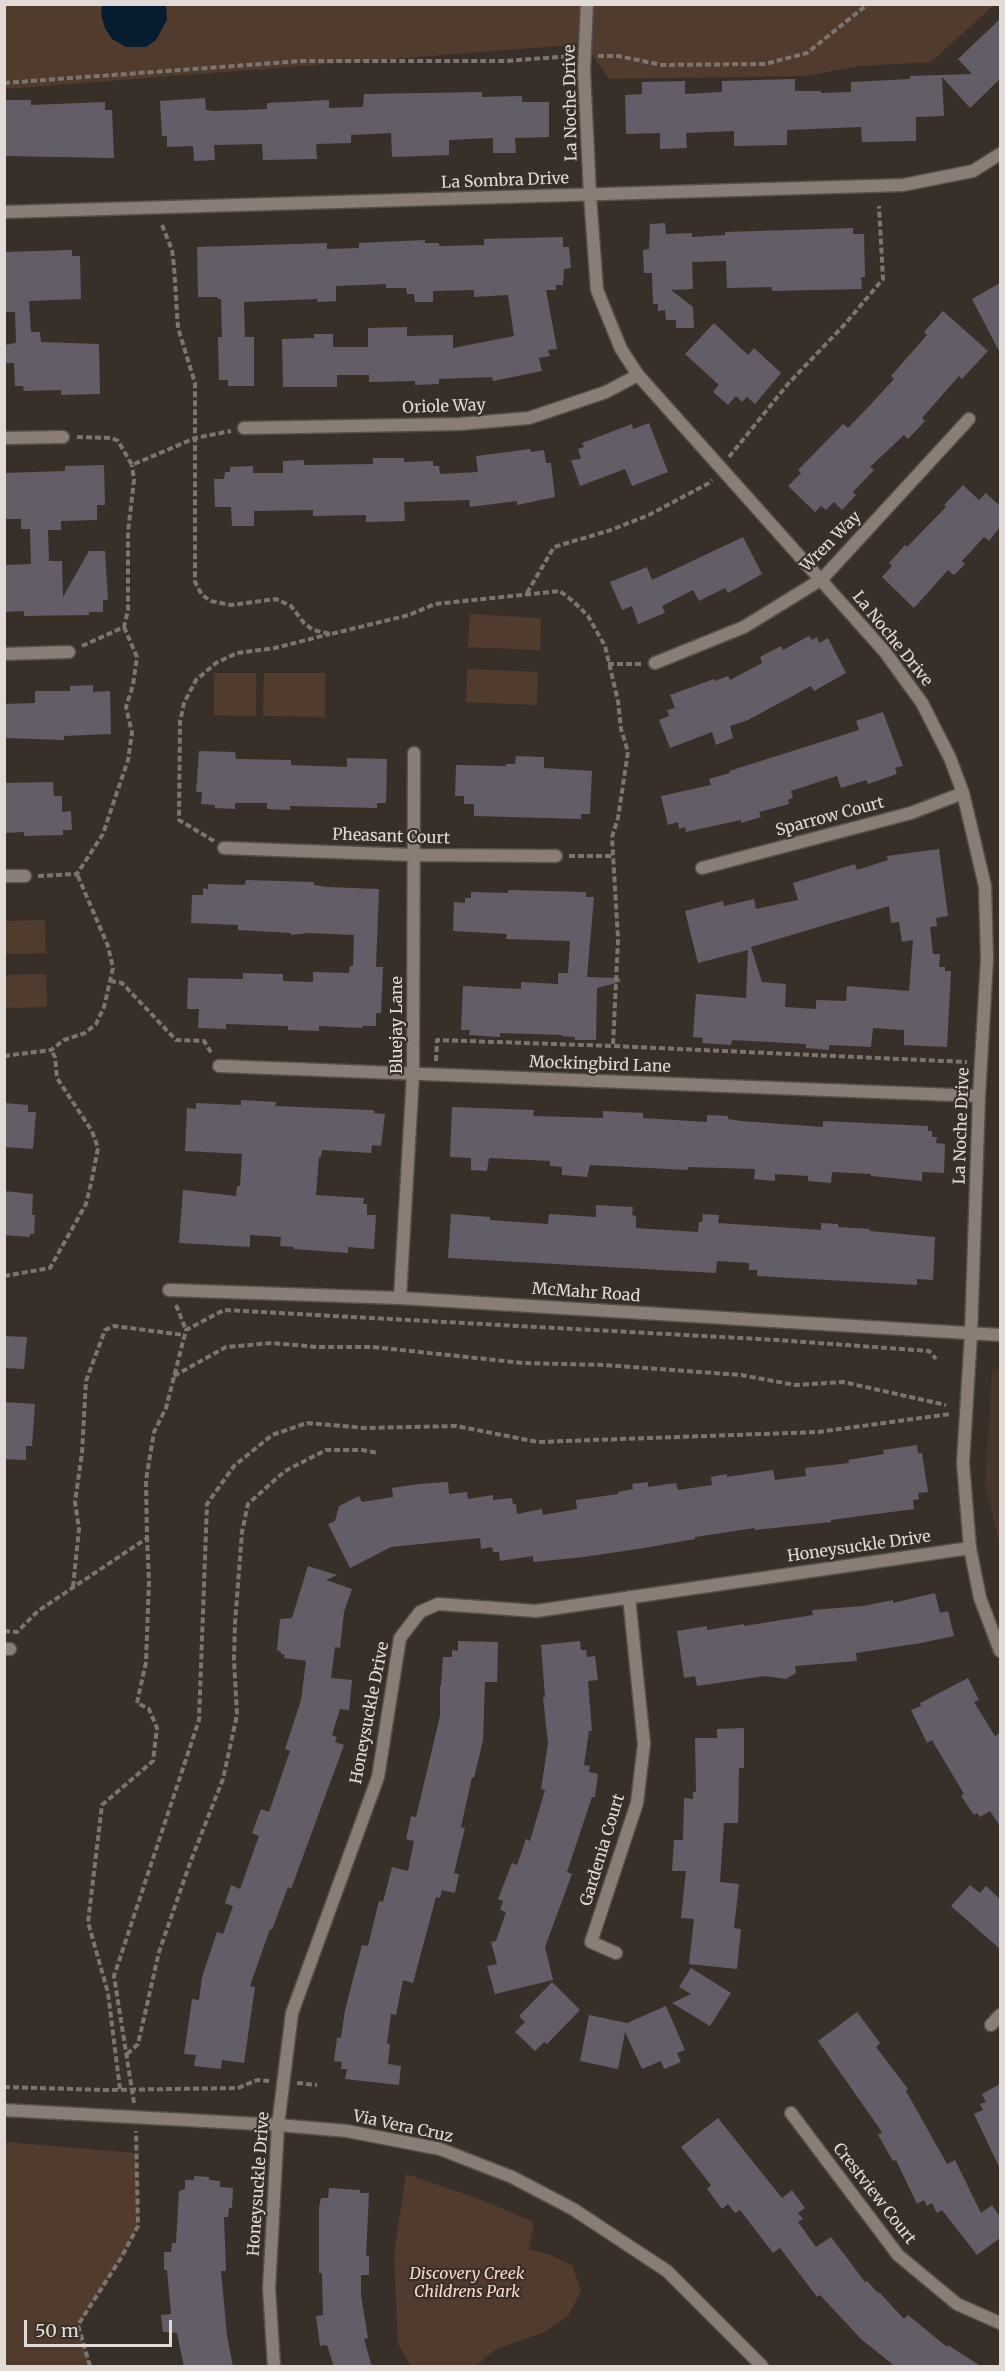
<!DOCTYPE html>
<html>
<head>
<meta charset="utf-8">
<style>
  body { margin:0 }
  #map { position:relative; width:1005px; height:2371px; overflow:hidden; background:#392f29; font-family:Merriweather,serif }
  canvas { display:block }
  .frame { position:absolute; inset:0; border:6px solid #e1dbd7; pointer-events:none }
  .scale { position:absolute; left:24px; top:2320px; width:148px; height:27px; box-sizing:border-box; border:3px solid #e1dbd7; border-top:0; padding-left:8px; font-size:18px; line-height:21px; white-space:nowrap; color:#e1dbd7; -webkit-text-stroke:4px #392f29; paint-order:stroke }
</style>
</head>
<body>
<div id="map">
<canvas width="1005" height="2371"></canvas>
<div class="frame"></div>
<div class="scale">50 m</div>
</div>
<script>
const c = document.querySelector('canvas').getContext('2d');
c.lineJoin = 'round';
function fill(path, color) { c.fillStyle = color; c.fill(path, 'evenodd'); }
const poly = rows => new Path2D(rows.map(r => 'M' + r).join(''));
function trace(path, color, width, dash) { c.strokeStyle = color; c.lineWidth = width; c.lineCap = dash ? 'butt' : 'round'; c.setLineDash(dash || []); c.stroke(path); }
function label(font, color, halo, rows, align = 'center') {
  c.font = font + ' Merriweather,serif'; c.lineWidth = 4.5; c.setLineDash([]); c.textBaseline = 'middle'; c.strokeStyle = halo; c.fillStyle = color; for (const [text, x, y, turn = 0] of rows) {
    c.save(); c.translate(x, y); c.rotate((+turn || 0) * Math.PI / 180); c.textAlign = isNaN(turn) ? turn : align; if (halo) c.strokeText(text, 0, 0); c.fillText(text, 0, 0); c.restore();
  }
}
const built = poly([
  [1000,1368,1000,1545,985,1486,992,1370]
]);
const green = poly([
  [5,5,994,5,931,62,860,66,805,76,609,79,585,44,5,89],
  [470,614,541,618,540,650,468,647],
  [467,669,538,672,537,705,466,702],
  [214,673,256,673,256,716,214,715],
  [264,673,325,673,325,717,263,716],
  [45,920,46,953,5,954,5,921],
  [46,974,47,1007,5,1008,5,975],
  [5,2142,136,2153,138,2226,121,2258,78,2325,90,2366,5,2366],
  [406,2174,474,2197,534,2222,529,2249,550,2255,572,2265,581,2291,568,2316,542,2333,496,2349,476,2366,411,2366,398,2344,394,2254]
]);
const water = poly([
  [102,5,166,5,167,20,156,40,146,47,126,47,112,39,105,28,101,15]
]);
const building = poly([
  [1000,19,1000,79,970,108,942,77,944,116,916,117,916,141,862,142,861,127,787,130,787,145,734,146,734,131,686,133,687,148,660,149,660,133,626,134,625,95,642,94,642,82,685,81,685,94,722,92,722,81,795,79,795,91,821,91,821,93,851,92,851,82,910,79,910,76,972,74,958,59],
  [482,92,482,97,522,96,522,102,549,102,549,137,515,138,516,153,493,153,493,138,449,140,449,155,392,157,391,133,351,135,351,143,316,144,317,159,263,160,262,144,214,145,215,160,194,161,193,146,167,147,167,136,162,136,160,101,205,98,206,110,214,111,267,109,267,103,329,100,329,108,363,107,364,94],
  [4,100,31,100,31,105,105,102,105,110,112,110,114,158,4,156],
  [665,223,666,234,692,233,692,237,725,235,725,232,853,228,853,234,864,234,865,277,861,277,862,289,772,291,772,287,727,288,726,261,692,262,693,289,671,290,693,307,694,328,676,328,676,320,666,320,665,310,658,311,658,304,653,304,652,273,644,273,643,250,649,249,650,224],
  [563,237,563,247,569,247,571,268,564,269,563,285,556,285,556,290,546,290,557,349,548,350,550,356,539,358,542,371,493,381,492,377,439,379,439,384,415,385,415,381,369,382,369,375,337,375,337,387,283,387,282,339,314,338,314,334,333,334,333,347,368,347,368,328,407,327,407,336,453,335,453,348,514,336,508,295,474,297,474,290,433,291,433,302,415,302,414,294,407,294,406,288,386,288,386,284,336,286,336,301,318,302,317,299,244,302,245,337,254,337,254,386,228,386,228,380,219,380,218,337,222,337,221,299,218,299,218,297,198,297,197,247,327,243,327,249,359,248,359,243,425,240,425,243,439,243,439,246,484,245,484,239],
  [72,250,72,256,80,256,81,299,29,301,31,332,40,332,41,342,99,344,100,394,61,395,61,390,24,391,23,386,15,386,14,363,4,363,4,345,16,343,15,312,4,312,4,252],
  [1000,283,1000,353,972,299],
  [943,311,988,351,962,379,959,376,922,418,925,421,908,439,904,435,870,467,874,470,853,492,856,495,842,510,834,502,826,510,821,506,815,512,788,486,801,473,798,470,843,424,848,428,873,402,894,379,891,376,927,335,924,332],
  [714,323,748,355,754,348,781,373,755,404,747,397,742,402,736,396,728,405,713,392,719,385,685,354],
  [649,423,668,472,632,486,625,469,580,486,571,460,581,459,578,449,584,447,582,443,632,424,633,429],
  [530,449,531,452,544,450,546,463,551,463,555,497,517,505,517,501,470,507,469,500,404,502,405,521,366,522,366,515,313,516,313,510,254,511,254,526,232,526,231,507,215,507,214,479,224,479,225,472,230,472,230,467,253,466,253,473,283,473,283,461,304,460,304,465,373,464,373,458,404,458,404,462,433,461,433,466,439,466,440,474,478,472,476,456],
  [104,465,105,505,97,505,97,520,61,521,61,530,48,530,49,561,62,561,63,597,89,551,105,551,108,600,103,600,103,612,89,612,89,615,24,616,24,611,4,612,4,565,31,564,30,529,21,529,21,519,4,519,4,473,65,471,65,466],
  [963,485,979,500,986,493,1000,506,1000,527,989,541,984,537,962,561,965,564,954,575,948,570,914,608,882,577,892,566,889,563,905,545,907,547,946,507,944,505],
  [743,537,762,574,728,593,725,588,699,601,693,590,662,606,665,613,638,624,632,606,622,610,610,582,647,567,652,580],
  [809,636,812,640,817,637,819,643,828,638,846,673,814,691,811,686,748,720,730,726,733,738,716,745,712,732,670,748,659,720,669,716,667,710,675,708,670,695,714,679,715,681,728,676,730,680,762,663,760,657,781,646,783,650],
  [93,685,93,692,110,691,111,734,64,736,64,740,4,738,4,704,35,703,35,691,70,691,70,686],
  [883,712,903,766,895,768,897,774,868,784,866,780,841,788,837,776,791,791,793,798,788,800,789,804,759,812,761,817,741,823,741,820,727,823,686,832,685,827,679,829,678,822,668,825,661,796,711,785,709,779,730,773,729,771,859,730,856,721],
  [199,751,235,752,236,759,291,760,291,765,347,767,347,758,387,759,386,803,377,803,377,808,290,806,290,810,267,809,267,803,235,803,235,809,215,808,215,805,201,804,202,792,196,792],
  [516,756,544,757,544,768,592,771,590,814,581,814,581,819,474,816,474,804,464,804,464,796,455,796,456,765,506,766,506,764,515,764],
  [53,782,54,796,62,796,62,812,71,811,72,830,63,830,63,835,24,836,24,832,4,833,4,783],
  [939,849,948,916,936,918,937,926,930,927,933,954,940,954,939,967,945,967,945,971,951,971,947,1047,904,1045,904,1030,873,1028,871,1047,829,1045,829,1050,806,1048,806,1044,732,1040,731,1045,702,1043,703,1038,693,1037,696,994,746,998,748,950,698,963,685,911,723,901,724,906,754,899,756,909,798,900,793,883,855,864,857,870,888,860,887,856],
  [889,906,891,923,899,922,902,942,913,940,909,991,847,986,846,1001,816,1000,816,1009,785,1007,786,984,762,982,751,947],
  [246,880,314,882,314,885,327,887,379,889,376,967,383,967,381,1013,376,1013,376,1026,362,1026,362,1028,319,1026,319,1031,288,1030,288,1026,226,1024,226,1029,198,1028,199,1009,187,1009,188,978,243,979,243,973,283,974,283,981,313,982,313,972,349,973,350,966,353,966,354,935,309,933,291,935,291,933,238,930,238,925,191,923,192,895,203,895,203,888,208,889,208,884,245,885],
  [508,890,586,892,586,897,594,897,587,977,620,978,620,982,597,988,596,1040,575,1040,575,1037,562,1036,562,1035,500,1033,500,1037,469,1035,470,1030,461,1030,463,986,521,989,521,982,558,984,558,973,568,973,570,941,506,939,507,934,453,931,454,902,465,903,465,898,471,898,471,892,508,893],
  [241,1100,276,1102,275,1106,371,1110,374,1111,374,1113,385,1114,381,1146,372,1145,371,1153,322,1150,321,1157,319,1157,316,1195,364,1198,363,1204,367,1204,367,1215,376,1215,374,1249,348,1247,348,1253,294,1249,294,1247,280,1246,281,1237,250,1235,250,1247,179,1243,183,1190,236,1196,237,1186,240,1186,242,1154,185,1151,187,1108,196,1109,196,1103,241,1105],
  [4,1103,28,1105,28,1112,36,1112,33,1149,4,1147],
  [452,1107,534,1110,533,1116,603,1118,603,1111,643,1113,643,1118,707,1122,707,1115,728,1116,728,1119,741,1121,823,1127,823,1121,928,1126,928,1131,932,1131,932,1137,937,1137,936,1143,945,1144,944,1173,922,1172,922,1181,871,1176,871,1174,832,1172,831,1183,808,1181,808,1176,775,1174,775,1181,754,1179,755,1169,688,1167,688,1170,590,1165,587,1177,562,1175,562,1167,550,1166,550,1161,489,1158,487,1171,471,1170,471,1158,450,1157],
  [4,1191,33,1194,32,1215,35,1215,34,1234,30,1234,30,1237,4,1235],
  [596,1205,633,1207,632,1215,636,1216,636,1228,698,1232,699,1222,702,1222,703,1214,719,1215,718,1223,821,1230,821,1223,838,1224,838,1227,870,1229,870,1231,935,1237,933,1280,917,1279,917,1285,757,1276,757,1270,749,1270,749,1263,717,1261,716,1273,448,1258,451,1214,490,1217,490,1220,548,1224,549,1214,596,1217],
  [4,1336,27,1337,24,1369,4,1368],
  [4,1402,35,1404,32,1446,26,1446,26,1460,4,1459],
  [917,1445,918,1453,922,1453,928,1492,918,1493,919,1499,913,1500,914,1509,831,1520,831,1522,755,1530,755,1528,695,1537,695,1539,644,1548,584,1557,533,1562,533,1556,500,1561,499,1552,493,1552,492,1547,481,1549,480,1538,391,1547,350,1568,328,1524,335,1521,339,1506,359,1496,362,1502,393,1497,392,1488,418,1484,448,1482,449,1494,467,1492,468,1499,493,1495,493,1500,512,1498,513,1504,516,1504,517,1514,542,1509,543,1515,577,1509,576,1500,618,1494,618,1492,633,1489,632,1484,648,1482,648,1487,676,1483,678,1490,712,1485,711,1477,727,1474,727,1477,773,1470,775,1480,806,1476,805,1468,849,1463,848,1460,884,1454,883,1450],
  [308,1566,337,1575,326,1580,352,1589,344,1612,340,1648,335,1647,331,1678,352,1680,349,1710,340,1709,332,1735,337,1737,335,1742,344,1745,291,1889,288,1887,272,1930,270,1929,250,1986,255,1987,244,2063,222,2060,221,2069,194,2066,196,2055,184,2054,192,1999,199,2000,202,1977,217,1932,223,1934,233,1906,225,1903,231,1885,240,1889,259,1836,252,1833,261,1809,269,1812,290,1751,285,1749,301,1700,306,1661,284,1658,285,1655,281,1654,281,1652,277,1650,280,1619,292,1618],
  [935,1593,940,1613,948,1611,954,1636,921,1643,856,1653,857,1661,795,1666,796,1673,786,1679,765,1676,697,1686,695,1676,684,1678,677,1631,707,1626,707,1630,744,1624,744,1626,813,1615,812,1610,863,1606,893,1600,893,1603],
  [458,1641,498,1642,497,1682,485,1682,483,1740,474,1778,472,1777,461,1827,465,1828,454,1873,459,1874,455,1893,442,1890,440,1898,436,1897,413,1983,403,1980,396,2015,391,2014,387,2044,390,2044,388,2064,401,2066,399,2085,345,2079,347,2069,341,2069,342,2062,334,2061,337,2038,341,2038,345,2010,362,1945,368,1946,379,1901,383,1902,392,1867,408,1871,414,1841,406,1839,411,1816,416,1817,440,1716,440,1686,441,1686,443,1657,452,1657,452,1650,458,1651],
  [580,1641,581,1650,586,1650,587,1657,595,1656,598,1680,588,1681,592,1731,589,1731,584,1765,590,1766,589,1772,598,1774,595,1797,592,1797,567,1872,572,1874,545,1947,553,1980,495,1994,487,1966,497,1964,491,1942,496,1941,506,1912,500,1910,503,1901,498,1899,512,1863,517,1865,526,1839,530,1841,545,1790,541,1789,548,1743,543,1697,545,1697,541,1645],
  [968,1678,979,1700,974,1702,995,1736,1000,1733,1000,1826,990,1811,980,1817,977,1813,974,1815,961,1796,964,1794,932,1740,927,1743,911,1710,921,1706,920,1703],
  [744,1728,744,1768,739,1768,738,1823,724,1823,720,1882,739,1884,734,1928,741,1929,737,1969,689,1964,694,1919,681,1918,686,1871,672,1871,674,1840,683,1840,684,1798,693,1799,693,1792,696,1792,695,1738,717,1738,717,1729],
  [970,1885,980,1893,986,1886,1000,1899,1000,1949,951,1906],
  [691,1968,731,1993,710,2026,672,2003,691,1994,679,1987],
  [552,1982,580,2010,547,2044,544,2042,535,2051,515,2032,525,2022,519,2016],
  [666,2006,685,2050,677,2053,681,2062,664,2069,661,2061,642,2069,625,2032,618,2069,580,2061,589,2015,627,2023],
  [857,2012,880,2043,876,2047,908,2089,906,2091,947,2164,955,2160,981,2213,992,2205,1000,2217,1000,2238,977,2255,942,2210,937,2213,932,2203,927,2206,924,2200,917,2204,896,2160,893,2161,878,2135,882,2132,818,2041],
  [1000,2084,1000,2169,974,2114,983,2110,980,2104,986,2102,982,2094],
  [718,2118,782,2198,792,2190,805,2208,798,2213,803,2219,798,2222,816,2247,831,2237,865,2282,867,2281,878,2293,879,2292,904,2319,908,2315,947,2347,948,2345,982,2367,896,2367,861,2339,820,2295,817,2297,780,2248,773,2253,740,2210,735,2213,728,2204,722,2209,707,2189,711,2185,681,2147],
  [194,2176,209,2177,209,2180,220,2181,220,2187,233,2188,232,2208,229,2208,228,2217,224,2217,226,2271,221,2271,227,2335,233,2367,184,2367,177,2333,163,2332,161,2315,171,2314,167,2270,164,2270,164,2252,171,2252,172,2243,176,2243,179,2191,185,2189,185,2180,194,2180],
  [329,2188,360,2190,360,2193,369,2193,366,2256,369,2256,369,2275,361,2275,361,2295,368,2338,364,2339,372,2367,334,2367,327,2345,320,2346,316,2316,323,2315,322,2273,319,2273,319,2207,321,2198,328,2198]
]);
const path = poly([
  [598,56,618,56,662,65,765,64,807,53,868,4],
  [4,83,302,61,507,61,570,56],
  [162,225,172,250,174,266,178,328,195,383,195,582,202,595,211,601,231,605,276,599,291,606,304,623,313,630,331,634,409,615,435,604,560,591,574,602,588,616,605,646,618,701,621,729,628,752,618,818,612,837,618,939,613,1046,967,1062],
  [77,437,112,438,118,441,132,465,195,438,231,431],
  [729,457,788,384,845,324,883,279,879,206],
  [527,593,554,547,611,530,649,515,709,483,712,480],
  [82,646,124,627,128,610,128,532,134,480,132,465],
  [608,664,642,664],
  [214,841,179,820,180,722,184,703,196,680,216,663,237,653,275,648,330,634],
  [569,856,612,856],
  [38,876,77,874,103,834,115,798,128,760,132,733,126,707,133,685,137,657,124,627],
  [110,981,122,983,176,1040,204,1041,212,1054],
  [4,1056,51,1050,64,1040,85,1033,96,1024,104,1007,113,968,108,946,77,874],
  [436,1061,437,1040,613,1046],
  [4,1276,50,1268,86,1204,92,1179,98,1148,92,1131,57,1078,55,1057,51,1050],
  [176,1305,186,1330],
  [174,1376,226,1347,272,1343,317,1347,373,1347,523,1363,604,1365,741,1375,795,1385,843,1382,946,1405],
  [73,1587,79,1529,75,1502,82,1453,86,1381,105,1330,114,1326,184,1335],
  [4,1631,17,1632,38,1611,147,1538,146,1480,154,1432,166,1408,186,1330,224,1310,777,1340,929,1351,936,1359],
  [127,2054,138,2044,159,1952,190,1863,223,1779,237,1715,234,1660,235,1623,242,1532,248,1504,285,1471,326,1450,362,1450,378,1453],
  [297,2083,317,2085],
  [4,2087,105,2090,238,2088,257,2080,269,2081],
  [120,2089,108,1993,88,1922,102,1805,153,1761,157,1728,149,1709,137,1703,146,1662,149,1581,147,1538],
  [134,2103,114,1976,199,1720,207,1504,234,1466,272,1435,307,1423,365,1428,456,1426,538,1442,818,1432,950,1414],
  [90,2366,78,2325,121,2258,138,2226,136,2131]
]);
const minor = poly([
  [587,4,584,70,590,195,597,290,621,349,638,375,885,652,922,703,950,758,963,793,985,886,987,959,979,1096,971,1334,963,1463,970,1548,980,1598,1000,1651],
  [244,428,460,424,529,418,606,392,638,375],
  [4,438,63,437],
  [4,654,69,652],
  [655,663,744,627,822,579,969,419],
  [224,848,413,855,556,856],
  [702,868,911,813,963,793],
  [4,876,25,876],
  [219,1066,979,1096],
  [169,1290,400,1298,1000,1335],
  [400,1298,413,1074,414,753],
  [4,1649,10,1649],
  [616,1953,591,1942,637,1803,644,1744,629,1597],
  [991,2025,1000,2015],
  [4,2110,278,2125],
  [791,2113,898,2255,957,2304,1000,2323],
  [274,2366,269,2288,278,2125,292,2013,378,1777,400,1638,420,1612,438,1604,536,1611,970,1548]
]);
const tertiary = poly([
  [4,212,903,185,973,171,1000,154],
  [278,2125,347,2131,440,2149,512,2177,573,2209,667,2271,762,2366]
]);
const streetNames = [
  ["La Noche Drive",571,103,-91],
  ["La Sombra Drive",505,181,-2],
  ["Oriole Way",444,407,-2],
  ["Wren Way",831,542,-45],
  ["La Noche Drive",892,639,51],
  ["Sparrow Court",830,817,-15],
  ["Pheasant Court",391,837,2],
  ["Bluejay Lane",397,1025,-90],
  ["Mockingbird Lane",600,1065,2],
  ["La Noche Drive",962,1126,-88],
  ["McMahr Road",586,1293,4],
  ["Honeysuckle Drive",859,1547,-8],
  ["Honeysuckle Drive",370,1713,-79],
  ["Gardenia Court",603,1850,-73],
  ["Via Vera Cruz",403,2127,12],
  ["Honeysuckle Drive",259,2184,-86],
  ["Crestview Court",874,2194,52]
];
const parkNames = [
  ["Discovery Creek",467,2274],
  ["Childrens Park",467,2292]
];
fill(built, '#45352b');
fill(green, '#513b2d');
fill(water, '#061d2f');
fill(building, '#635d67');
trace(minor, '#564e48', 15);
trace(tertiary, '#564e48', 15);
trace(path, '#7c746f', 4, [6, 3]);
trace(minor, '#897d76', 12);
trace(tertiary, '#897d76', 12);
label('16px', '#e1dbd7', '#392f29', streetNames);
label('italic 16px', '#fbdbc7', '#392f29', parkNames);
</script>
</body>
</html>
